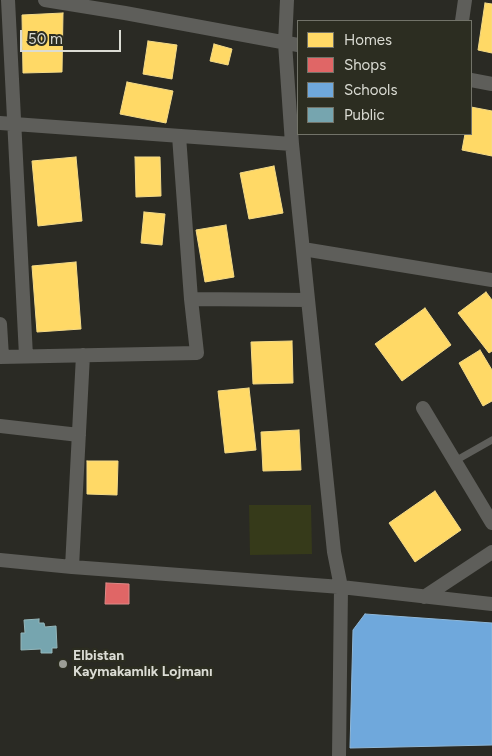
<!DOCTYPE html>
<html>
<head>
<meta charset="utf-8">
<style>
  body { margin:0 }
  #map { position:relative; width:492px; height:756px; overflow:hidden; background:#2a2a24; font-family:Figtree,sans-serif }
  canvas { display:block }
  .legend { position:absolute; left:297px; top:20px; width:175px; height:115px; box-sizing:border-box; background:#2c2d21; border:1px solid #727369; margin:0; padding:6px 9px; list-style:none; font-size:15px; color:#dbdcd4 }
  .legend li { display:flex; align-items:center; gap:10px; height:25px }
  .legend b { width:25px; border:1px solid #727369 }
  .scale { position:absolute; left:20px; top:30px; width:101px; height:22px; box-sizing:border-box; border:2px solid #dbdcd4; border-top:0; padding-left:6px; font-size:15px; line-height:18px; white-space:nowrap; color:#dbdcd4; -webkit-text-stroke:4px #2c2d21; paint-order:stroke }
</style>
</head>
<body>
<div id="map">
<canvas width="492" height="756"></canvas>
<ul class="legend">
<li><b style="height:14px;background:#ffd966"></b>Homes</li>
<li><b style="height:14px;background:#e06666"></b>Shops</li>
<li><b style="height:14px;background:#6fa8dc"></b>Schools</li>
<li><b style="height:14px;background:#76a5af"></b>Public</li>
</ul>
<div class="scale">50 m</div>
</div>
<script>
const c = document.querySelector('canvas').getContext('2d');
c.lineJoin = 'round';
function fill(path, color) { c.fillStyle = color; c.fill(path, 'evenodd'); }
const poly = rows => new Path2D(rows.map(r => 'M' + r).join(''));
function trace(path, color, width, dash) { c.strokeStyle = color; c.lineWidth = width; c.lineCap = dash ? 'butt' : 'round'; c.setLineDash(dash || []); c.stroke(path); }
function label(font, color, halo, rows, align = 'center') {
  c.font = font + ' Figtree,sans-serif'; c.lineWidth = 5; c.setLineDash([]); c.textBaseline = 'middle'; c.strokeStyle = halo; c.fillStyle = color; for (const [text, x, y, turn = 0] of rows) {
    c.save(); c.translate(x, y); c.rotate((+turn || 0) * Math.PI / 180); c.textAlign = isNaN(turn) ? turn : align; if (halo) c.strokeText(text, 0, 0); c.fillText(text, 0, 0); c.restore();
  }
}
const green = poly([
  [249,505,311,505,312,554,250,555]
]);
const homes = poly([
  [485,3,492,4,492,53,478,50,485,3],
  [63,13,62,72,23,73,22,15,63,13],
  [148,41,177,45,172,79,143,74,148,41],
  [214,44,232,49,228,65,210,61,214,44],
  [127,82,173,91,166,123,120,114,127,82],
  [471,107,492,111,492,156,462,150,465,134,471,134,471,107],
  [76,157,82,221,38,226,32,161,76,157],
  [135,157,160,157,161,196,136,197,135,157],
  [274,166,283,213,249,219,240,173,274,166],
  [144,212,165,214,162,245,141,243,144,212],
  [226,225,234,277,205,282,196,230,226,225],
  [76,262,81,329,37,332,32,266,76,262],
  [486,292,492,300,492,351,489,353,458,313,486,292],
  [425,308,451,345,402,381,375,344,425,308],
  [292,341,293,383,253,384,251,342,292,341],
  [480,350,492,370,492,401,483,406,459,363,480,350],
  [249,388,256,450,225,453,218,391,249,388],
  [299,430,301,470,263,471,261,432,299,430],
  [87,461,118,461,117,495,87,494,87,461],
  [435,491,461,530,415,562,389,523,435,491]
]);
const shops = poly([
  [106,583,129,584,129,604,105,604,106,583]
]);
const schools = poly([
  [365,614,492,623,492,745,350,748,353,630,365,614]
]);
const public = poly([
  [39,619,39,623,44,623,45,627,56,626,57,648,52,648,52,653,41,653,41,649,21,650,21,633,25,633,24,620,39,619]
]);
const lane = poly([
  [455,461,492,440]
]);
const street = poly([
  [8,0,26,356],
  [45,0,125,13,298,45],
  [287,0,285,43,292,144,334,552,341,587,339,756],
  [462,21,465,0],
  [471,80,492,84],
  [0,123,292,144],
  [179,136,191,299],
  [303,249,492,280],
  [0,324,2,357],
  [0,357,197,353,191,299,308,300],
  [423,408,492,523],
  [0,426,79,435],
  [0,560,72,567,341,587,492,604],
  [72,567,83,355],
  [424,597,492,552]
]);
const markers = [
  [63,664,5,"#9d9e96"]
];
const poiNames = [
  ["Elbistan",73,656],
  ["Kaymakamlık Lojmanı",73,672]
];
fill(green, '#363a1a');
fill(homes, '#ffd966');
trace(homes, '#f4da87', 1);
fill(shops, '#e06666');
trace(shops, '#de8987', 1);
fill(schools, '#6fa8dc');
trace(schools, '#8fb8da', 1);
fill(public, '#76a5af');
trace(public, '#94b6ba', 1);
trace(lane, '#5e5e5a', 7);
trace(street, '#5e5e5a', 14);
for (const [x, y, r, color] of markers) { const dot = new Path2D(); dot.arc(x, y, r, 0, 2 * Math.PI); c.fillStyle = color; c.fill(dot); trace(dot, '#2c2d21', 2); }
label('bold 14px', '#dbdcd4', '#2c2d21', poiNames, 'left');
</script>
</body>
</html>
